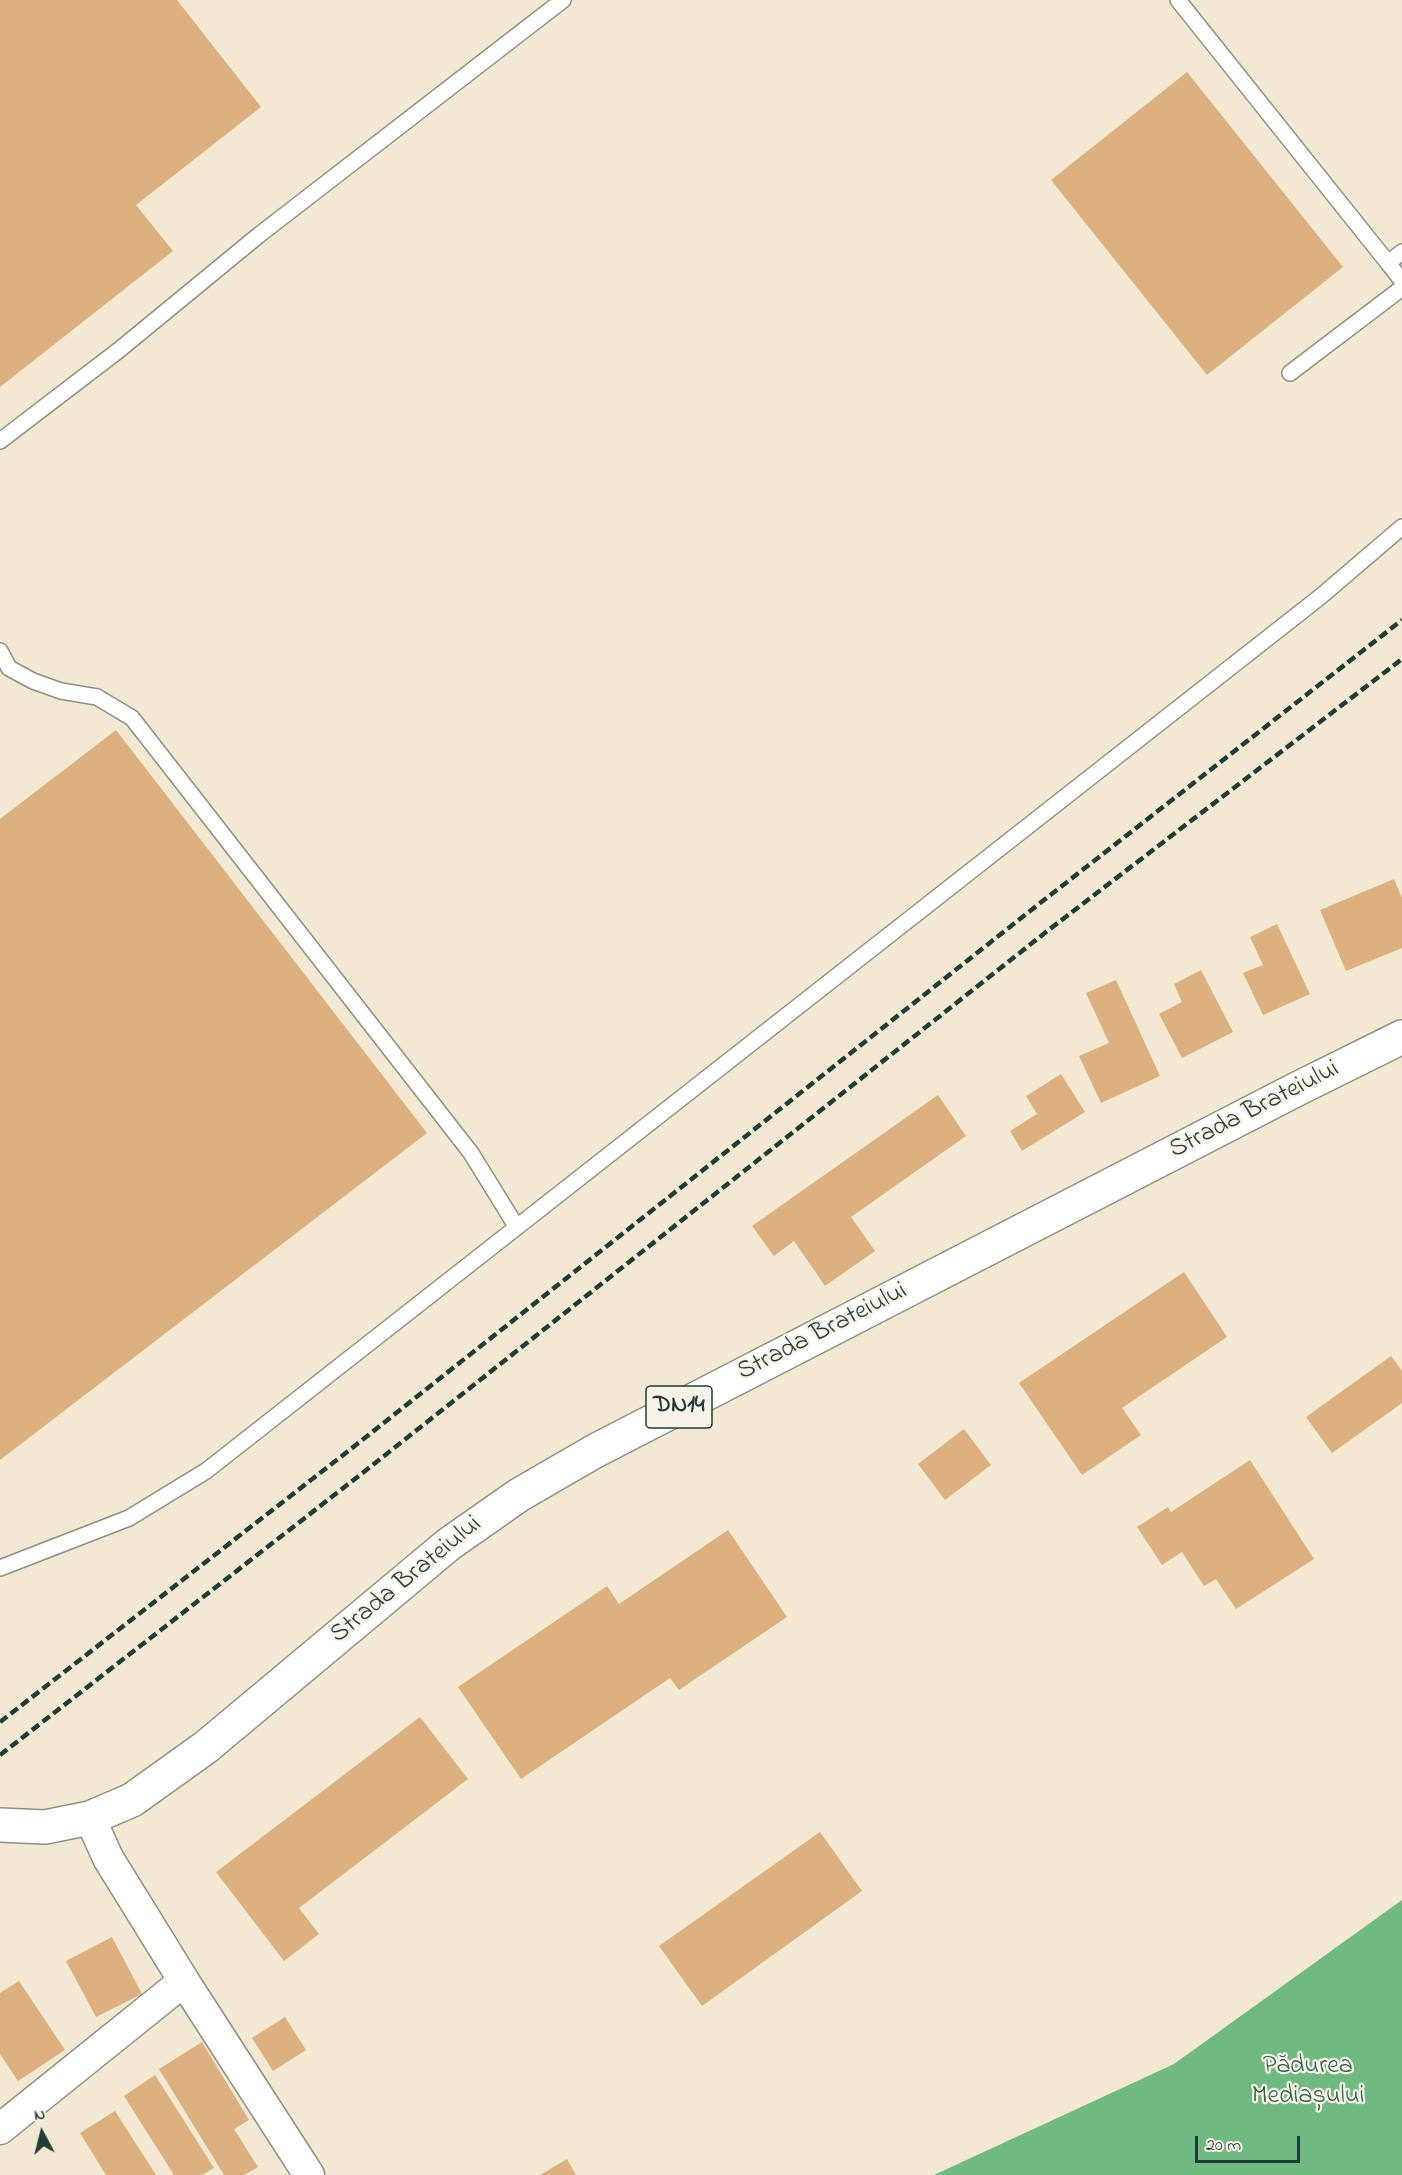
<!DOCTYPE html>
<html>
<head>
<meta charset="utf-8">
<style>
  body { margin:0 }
  #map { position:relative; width:1402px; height:2175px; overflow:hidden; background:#f3e8d1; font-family:"Indie Flower",sans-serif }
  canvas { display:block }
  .north { position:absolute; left:12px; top:2103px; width:60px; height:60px; -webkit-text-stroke:4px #f7f3e8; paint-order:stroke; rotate:353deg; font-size:16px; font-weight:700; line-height:24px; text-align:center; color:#1f3d34 }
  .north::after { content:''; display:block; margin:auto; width:21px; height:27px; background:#1f3d34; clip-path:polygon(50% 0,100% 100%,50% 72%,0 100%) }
  .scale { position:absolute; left:1195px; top:2136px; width:105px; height:27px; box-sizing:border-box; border:3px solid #1f3d34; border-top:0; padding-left:8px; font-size:18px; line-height:21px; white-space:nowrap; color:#1f3d34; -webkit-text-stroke:4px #f7f3e8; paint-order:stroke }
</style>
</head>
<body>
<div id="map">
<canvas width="1402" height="2175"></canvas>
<div class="north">N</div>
<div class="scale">20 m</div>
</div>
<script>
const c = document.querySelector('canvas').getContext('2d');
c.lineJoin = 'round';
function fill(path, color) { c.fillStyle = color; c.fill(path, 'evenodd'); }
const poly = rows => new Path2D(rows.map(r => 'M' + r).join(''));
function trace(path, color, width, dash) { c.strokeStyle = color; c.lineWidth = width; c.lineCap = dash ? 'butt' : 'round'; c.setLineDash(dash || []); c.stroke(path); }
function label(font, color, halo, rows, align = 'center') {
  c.font = font + ' "Indie Flower",sans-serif'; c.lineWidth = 4.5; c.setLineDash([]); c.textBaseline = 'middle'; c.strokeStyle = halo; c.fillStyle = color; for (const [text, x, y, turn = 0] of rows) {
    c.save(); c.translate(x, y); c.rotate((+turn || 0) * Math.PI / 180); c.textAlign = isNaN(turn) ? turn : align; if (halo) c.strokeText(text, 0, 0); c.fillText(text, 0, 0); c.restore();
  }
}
const forest = poly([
  [1402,1900,1402,2175,934,2175,1174,2064]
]);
const building = poly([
  [0,0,177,0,261,107,136,205,173,251,0,387],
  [1187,72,1343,267,1207,375,1051,180],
  [116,730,427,1133,0,1460,0,819],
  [1394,879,1402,898,1402,948,1346,971,1320,910],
  [1277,924,1310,994,1263,1015,1243,973,1263,965,1250,937],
  [1201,970,1233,1032,1182,1058,1159,1014,1182,1002,1174,984],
  [1116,980,1160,1076,1101,1103,1079,1056,1109,1043,1086,993],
  [1061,1074,1085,1112,1022,1151,1010,1131,1037,1114,1026,1096],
  [938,1095,966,1136,851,1217,875,1251,825,1286,794,1241,774,1256,752,1226],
  [1184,1272,1227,1337,1122,1408,1141,1435,1082,1475,1019,1383],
  [1391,1356,1402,1371,1402,1403,1332,1453,1306,1417],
  [964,1429,991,1465,945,1500,918,1464],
  [1250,1460,1314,1559,1236,1609,1216,1579,1204,1586,1182,1552,1162,1565,1137,1527,1168,1507,1171,1512],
  [728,1530,787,1617,679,1690,670,1678,521,1779,458,1687,607,1586,619,1604],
  [420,1717,468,1779,299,1908,319,1934,284,1961,216,1872],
  [820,1832,862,1891,702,2006,659,1946],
  [112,1937,142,1994,96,2017,66,1961],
  [19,1981,65,2050,18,2081,0,2054,0,1993],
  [285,2017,306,2050,273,2071,252,2038],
  [202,2042,249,2120,234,2129,258,2167,244,2175,224,2175,159,2069],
  [155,2075,214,2168,202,2175,174,2175,124,2096],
  [115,2111,156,2175,106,2175,80,2133],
  [567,2159,576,2175,540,2175]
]);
const service = poly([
  [1178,0,1388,263,1402,252],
  [1388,263,1402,281],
  [1290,373,1402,288],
  [0,441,119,350,259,235,563,0],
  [0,651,9,668,33,681,61,691,97,697,132,718,471,1153,516,1226],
  [0,1568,129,1518,206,1471,1320,597,1402,527]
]);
const minor = poly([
  [184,1981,309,2175],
  [0,2129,184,1981,108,1858,90,1818]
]);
const primary = poly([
  [0,1825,45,1827,90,1818,132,1800,206,1747,449,1544,519,1495,595,1451,1299,1088,1402,1037]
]);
const rail = poly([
  [0,1722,347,1452,1030,911,1402,620],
  [0,1755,360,1475,1046,932,1402,659]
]);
const shields = [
  [679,1407,66]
];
const shieldNames = [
  ["DN14",679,1407]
];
const streetNames = [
  ["Strada Brateiului",1255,1111,-27],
  ["Strada Brateiului",823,1333,-27],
  ["Strada Brateiului",407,1581,-39]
];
const parkNames = [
  ["Pădurea",1308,2068],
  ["Mediașului",1308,2098]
];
fill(forest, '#6eba81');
fill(building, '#dcb17f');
trace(service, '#899282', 18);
trace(minor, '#899282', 33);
trace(primary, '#899282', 36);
trace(service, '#fff', 15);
trace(minor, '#fff', 30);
trace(primary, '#fff', 33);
trace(rail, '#1f3d34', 4.5, [9, 4.5]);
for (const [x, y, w] of shields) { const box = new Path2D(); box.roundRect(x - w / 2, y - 21, w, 42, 4.5); c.fillStyle = '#f7f3e8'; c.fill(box); trace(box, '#1f3d34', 1.5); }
label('bold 24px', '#1f3d34', null, shieldNames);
label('26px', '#1f3d34', '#f7f3e8', streetNames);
label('26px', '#345c48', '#f7f3e8', parkNames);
</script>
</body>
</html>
